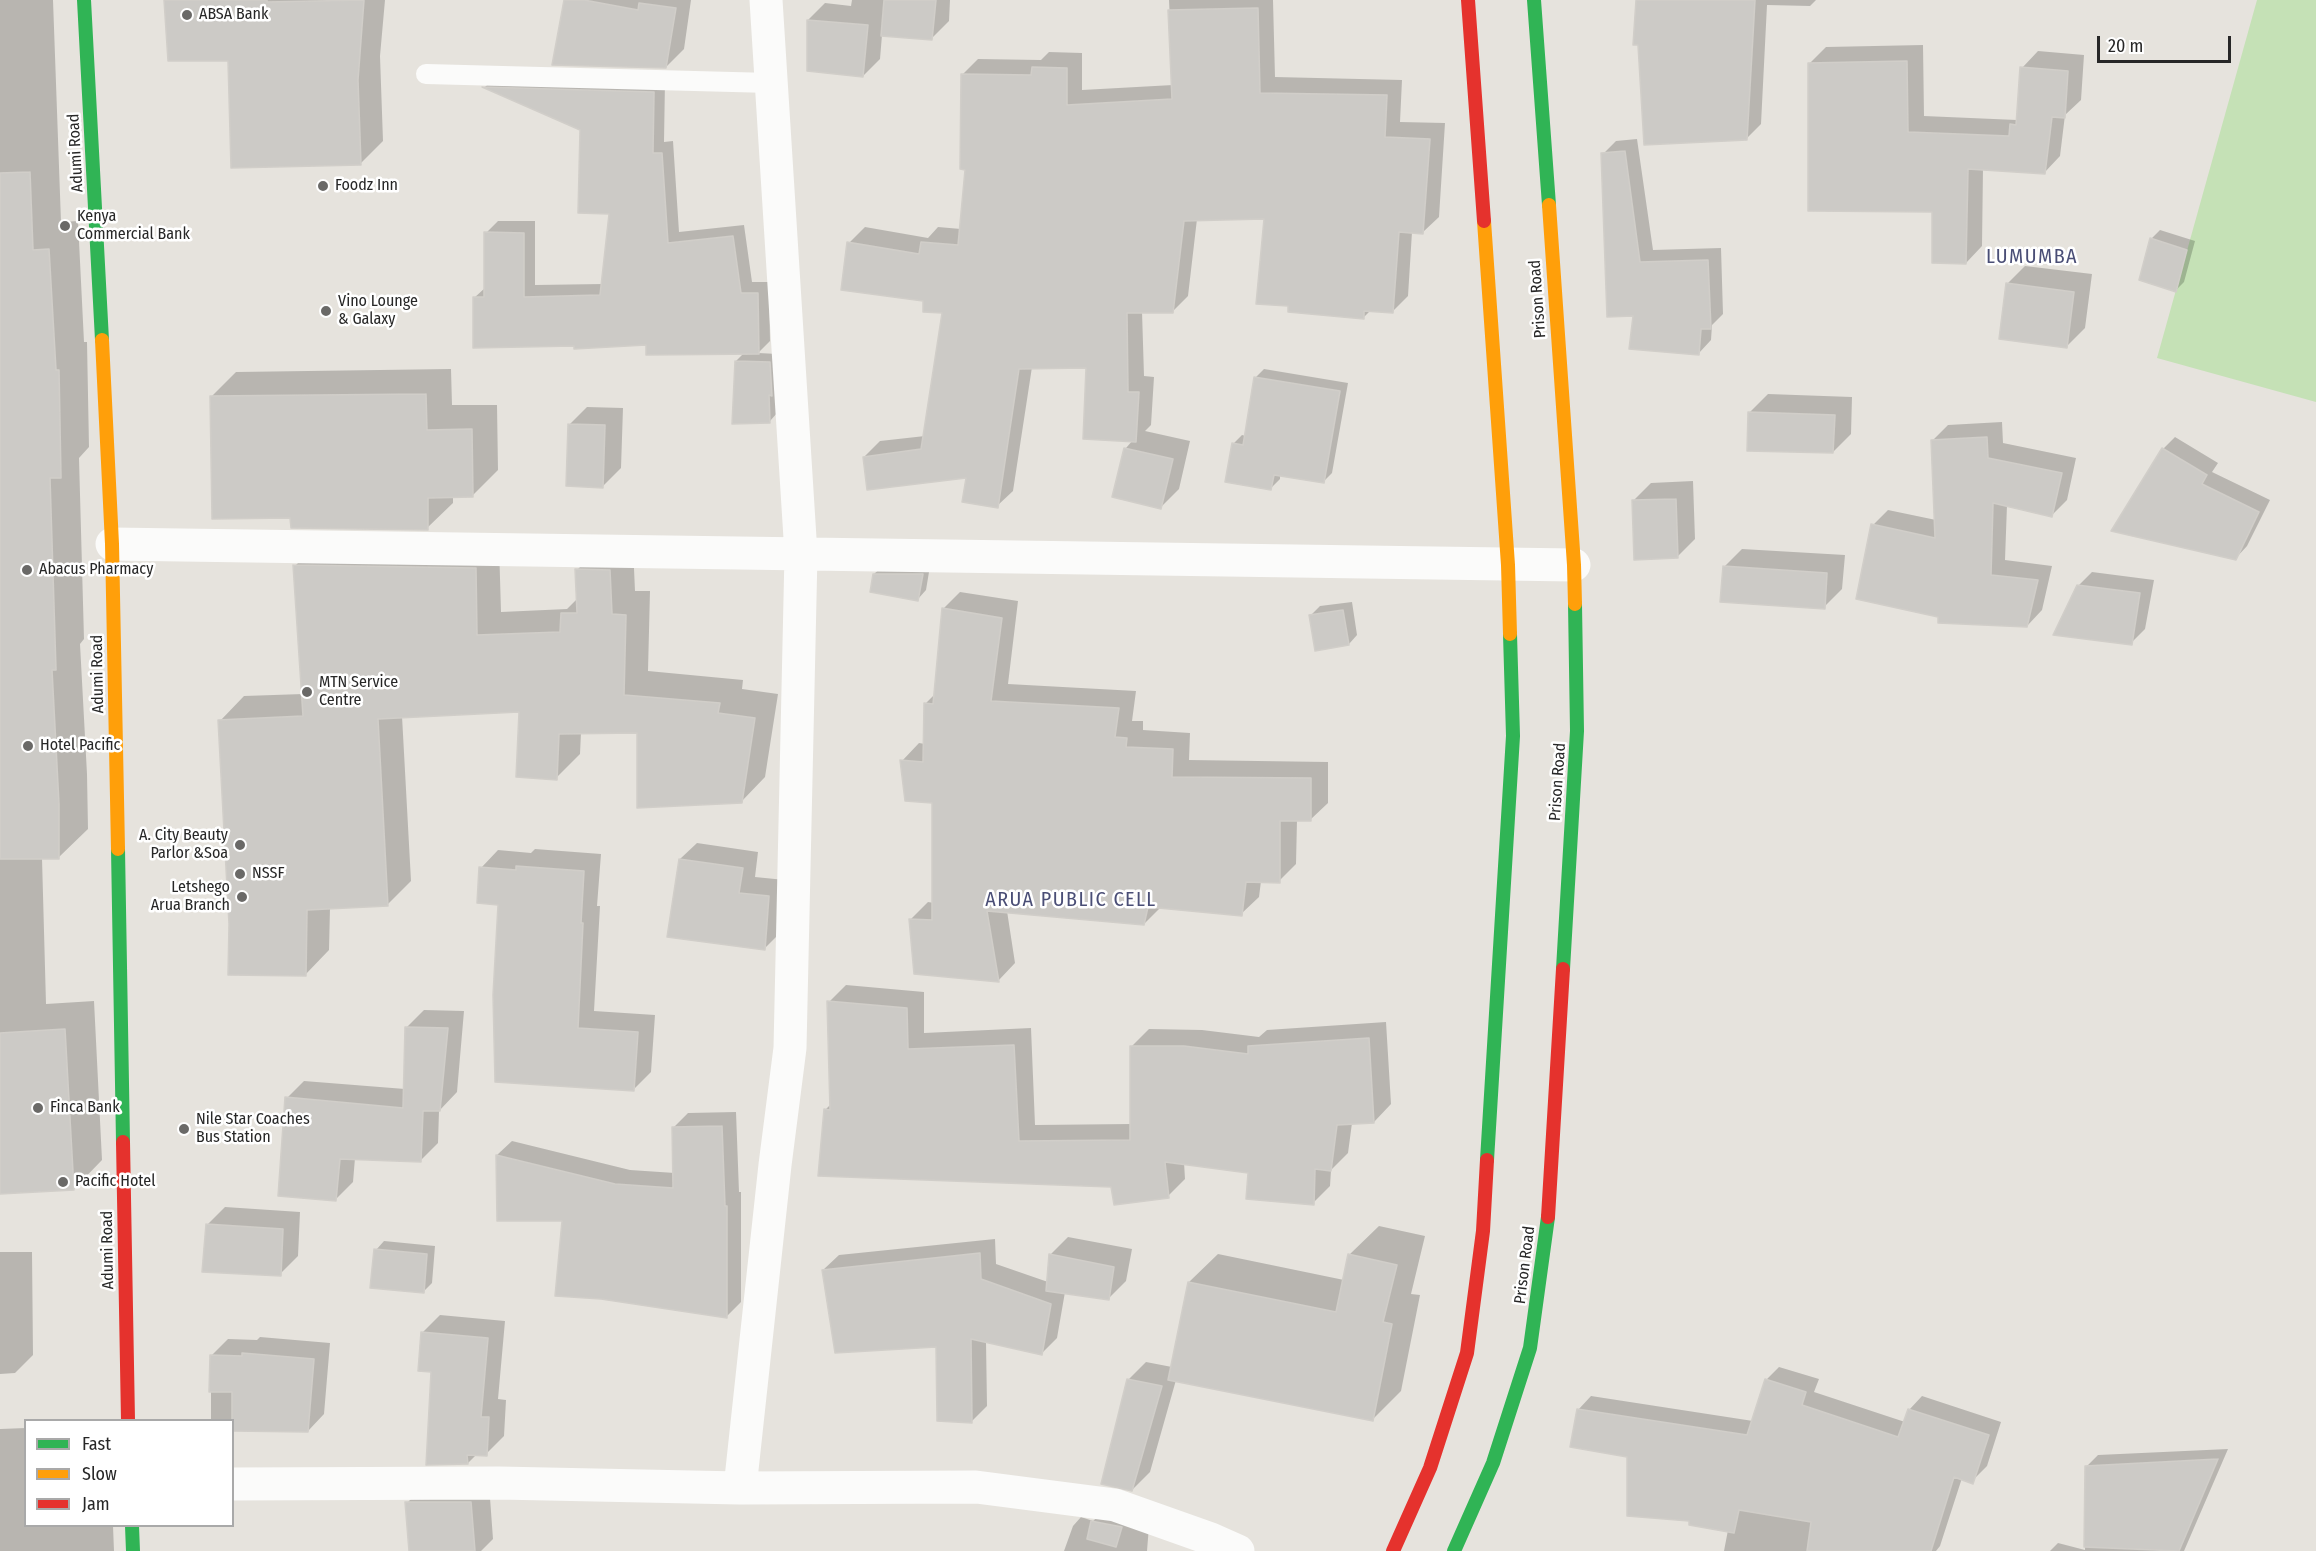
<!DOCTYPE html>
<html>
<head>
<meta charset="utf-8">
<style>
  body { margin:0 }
  #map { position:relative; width:2316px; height:1551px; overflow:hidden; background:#e6e3dd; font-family:"Fira Sans Condensed",sans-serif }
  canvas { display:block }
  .legend { position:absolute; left:24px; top:1419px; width:210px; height:108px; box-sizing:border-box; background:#fff; border:2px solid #a9a9a9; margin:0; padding:8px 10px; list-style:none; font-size:18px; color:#272727 }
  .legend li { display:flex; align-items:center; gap:12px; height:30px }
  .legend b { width:30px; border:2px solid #a9a9a9 }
  .scale { position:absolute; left:2097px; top:36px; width:134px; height:27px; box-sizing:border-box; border:3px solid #272727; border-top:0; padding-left:8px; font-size:18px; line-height:21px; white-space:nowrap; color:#272727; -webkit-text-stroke:4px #fff; paint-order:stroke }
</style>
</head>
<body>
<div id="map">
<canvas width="2316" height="1551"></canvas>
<ul class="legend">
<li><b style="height:8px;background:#30b455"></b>Fast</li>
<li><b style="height:8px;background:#ff9f0a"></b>Slow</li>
<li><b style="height:8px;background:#e5322d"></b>Jam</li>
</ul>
<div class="scale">20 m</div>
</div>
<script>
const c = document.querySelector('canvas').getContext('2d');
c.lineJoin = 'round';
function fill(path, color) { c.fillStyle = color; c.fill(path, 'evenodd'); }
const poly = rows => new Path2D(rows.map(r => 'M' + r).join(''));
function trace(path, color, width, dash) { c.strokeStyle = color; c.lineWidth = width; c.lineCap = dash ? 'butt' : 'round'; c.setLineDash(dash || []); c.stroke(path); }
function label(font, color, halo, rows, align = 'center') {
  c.font = font + ' "Fira Sans Condensed",sans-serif'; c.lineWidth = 5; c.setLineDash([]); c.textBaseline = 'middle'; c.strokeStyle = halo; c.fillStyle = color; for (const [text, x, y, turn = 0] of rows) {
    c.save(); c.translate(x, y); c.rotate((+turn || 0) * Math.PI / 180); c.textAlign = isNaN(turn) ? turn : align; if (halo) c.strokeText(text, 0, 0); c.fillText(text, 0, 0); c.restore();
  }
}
const green = poly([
  [2257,0,2316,0,2316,402,2157,358]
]);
const shadow = poly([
  [0,0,53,0,61,222,78,221,84,342,87,342,89,447,79,458,84,639,80,644,87,774,88,829,59,857,42,858,46,1004,94,1001,102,1160,74,1189,0,1193],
  [166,0,385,0,380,56,383,141,360,164,229,59],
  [566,0,691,0,684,49,666,67],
  [852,0,950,0,949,21,932,38,882,35,880,59,863,76,808,20,825,3,851,6],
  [1169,0,1273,0,1275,77,1402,80,1400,122,1445,123,1439,217,1423,232,1412,232,1408,296,1392,312,1371,310,1363,318,1266,217,1197,219,1188,296,1173,311,1142,311,1144,376,1154,377,1151,425,1145,431,1190,441,1179,489,1161,507,1114,496,1126,448,1133,440,1088,366,1032,367,1013,491,997,506,968,476,864,457,880,441,925,436,943,311,925,300,849,243,865,227,928,238,938,227,961,229,967,168,962,75,978,59,1041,60,1049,52,1082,53,1082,90,1173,85],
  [1637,0,1816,0,1810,6,1767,5,1761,124,1747,138],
  [1923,45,1924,116,2017,120,2022,68,2038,51,2084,55,2081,100,2065,115,2060,156,2044,173,1983,168,1982,246,1966,263,1934,211,1809,64,1826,47],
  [496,76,665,81,664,142,673,141,679,232,744,225,752,282,769,282,770,341,758,353,778,354,778,412,770,421,736,361,744,353,648,344,576,345,474,298,486,287,486,233,498,221,535,221,535,285,603,284,610,213,581,129,485,87],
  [1637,139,1653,250,1721,248,1723,314,1712,325,1711,340,1699,353,1634,315,1603,154,1616,141],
  [2160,230,2195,241,2184,282,2175,291,2151,239],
  [2025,266,2092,274,2085,328,2067,346,2007,284],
  [451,369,452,405,497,405,498,470,473,495,453,496,453,503,427,528,292,516,211,397,236,372],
  [1264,369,1348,383,1332,473,1323,482,1280,474,1280,479,1271,488,1233,444,1242,435,1246,436,1255,378],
  [1768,394,1852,397,1851,434,1833,452,1750,412],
  [587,407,623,408,621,468,603,486,569,425],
  [2002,422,2003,443,2076,458,2067,500,2052,515,2007,505,2005,560,2052,566,2042,610,2027,626,1940,616,1873,525,1888,510,1936,520,1933,440,1948,425],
  [2175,437,2218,463,2212,472,2270,500,2247,546,2236,558,2163,449],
  [1693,481,1695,539,1677,557,1633,501,1651,483],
  [319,542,499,544,501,612,567,609,578,598,577,570,601,546,633,546,635,591,650,591,648,671,743,680,742,689,778,694,765,777,741,802,638,731,581,732,580,754,556,778,521,711,402,716,411,881,387,905,330,908,329,950,305,975,231,924,220,721,244,696,303,694,295,566],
  [1742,549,1845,555,1842,589,1824,607,1724,567],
  [883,566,930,566,926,590,918,599,874,574],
  [2092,572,2154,580,2145,629,2131,643,2078,586],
  [960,592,1018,601,1008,684,1136,691,1132,721,1143,721,1143,730,1190,733,1189,760,1328,762,1328,803,1310,820,1297,820,1296,864,1279,881,1261,881,1259,897,1241,914,1161,907,1144,924,1007,911,1015,963,998,981,910,920,928,902,934,903,934,802,902,761,919,743,925,744,926,703,935,694,943,609],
  [1352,602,1357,635,1349,644,1311,615,1320,606],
  [697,843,758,852,755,877,785,880,781,932,764,949,680,859],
  [535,849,601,854,597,906,600,906,594,1011,655,1015,651,1072,634,1089,496,1081,500,904,481,868,498,850,531,853],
  [846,985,924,992,924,1033,1031,1028,1035,1125,1131,1124,1132,1046,1149,1029,1202,1030,1259,1037,1267,1030,1386,1022,1391,1104,1374,1122,1352,1123,1348,1153,1331,1170,1330,1186,1313,1203,1250,1171,1184,1162,1185,1179,1168,1196,1112,1186,825,1110,832,1103,829,1002],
  [424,1010,464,1011,457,1092,439,1111,438,1143,420,1161,355,1158,353,1182,336,1199,287,1098,304,1081,405,1089,407,1027],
  [736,1112,739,1192,741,1192,741,1302,727,1316,563,1220,498,1219,497,1155,512,1141,630,1170,675,1173,673,1128,688,1113],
  [225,1207,300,1212,298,1256,280,1274,207,1225],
  [1379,1226,1425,1236,1411,1294,1420,1295,1401,1391,1372,1420,1176,1380,1150,1472,1132,1490,1128,1380,1146,1362,1172,1367,1189,1282,1218,1254,1344,1280,1350,1254],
  [1068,1237,1132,1249,1126,1281,1108,1299,1065,1292,1057,1338,1042,1353,986,1341,987,1406,971,1422,937,1346,823,1270,839,1255,995,1239,996,1264,1048,1282,1050,1255],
  [384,1241,435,1246,432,1283,423,1292,376,1250],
  [0,1252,32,1252,33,1355,15,1373,0,1374],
  [440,1315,505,1321,498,1399,506,1400,504,1436,486,1454,477,1454,468,1463,432,1371,422,1333],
  [260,1337,330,1343,324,1414,308,1431,232,1420,211,1420,211,1356,228,1339,257,1340],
  [1779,1367,1819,1379,1814,1392,1905,1422,1909,1410,1922,1396,2001,1422,1987,1466,1972,1481,1962,1478,1940,1546,1936,1551,1724,1551,1728,1530,1691,1519,1628,1455,1578,1410,1591,1396,1753,1421,1766,1380],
  [26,1428,26,1526,113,1526,114,1551,0,1551,0,1429],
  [2228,1449,2184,1551,2050,1551,2058,1543,2085,1550,2087,1466,2098,1455],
  [489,1484,493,1539,481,1551,410,1551,407,1503,425,1485],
  [1102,1513,1149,1526,1147,1551,1064,1551,1073,1526,1081,1517,1093,1521]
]);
const building = poly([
  [164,0,267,0,267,2,364,0,358,80,361,165,231,168,228,61,168,61,164,0],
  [564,0,584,0,638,10,639,3,676,8,666,68,552,65,564,0],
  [884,0,936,0,932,40,881,36,884,0],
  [1636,0,1755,0,1747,140,1644,145,1638,45,1633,45,1636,0],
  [1258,8,1260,93,1387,95,1385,137,1430,139,1423,234,1399,232,1393,313,1364,311,1364,319,1288,312,1288,306,1256,304,1264,219,1184,221,1173,313,1127,313,1128,392,1139,392,1136,442,1083,439,1086,368,1019,369,998,508,962,502,966,478,867,490,863,457,921,449,942,313,923,312,923,301,841,290,847,242,919,254,921,242,958,245,965,170,960,169,961,74,1031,75,1032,67,1067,68,1067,105,1172,99,1168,10,1258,8],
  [807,20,868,25,863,77,807,71,807,20],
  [1907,61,1908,132,2009,136,2010,124,2016,125,2020,67,2068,71,2065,118,2052,117,2045,174,1968,169,1966,264,1932,263,1932,212,1808,211,1808,63,1907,61],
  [482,87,654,92,653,153,662,153,668,243,733,236,741,293,758,293,759,354,646,355,646,345,574,349,574,346,473,348,473,297,484,297,484,232,524,233,524,297,600,295,609,214,578,213,580,130,482,87],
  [1625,151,1640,262,1708,260,1711,329,1701,329,1699,355,1629,349,1633,316,1607,317,1601,153,1625,151],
  [30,172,33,250,49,249,56,370,59,370,61,478,50,478,56,670,52,670,59,804,59,859,0,859,0,173,30,172],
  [2150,238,2187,250,2176,292,2139,280,2150,238],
  [2006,283,2074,292,2067,348,1999,339,2006,283],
  [735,361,770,362,772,396,769,395,770,423,732,424,735,361],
  [1254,377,1340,391,1324,483,1274,475,1271,490,1225,482,1232,443,1243,445,1254,377],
  [426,394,427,430,472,429,473,497,428,498,428,530,291,528,290,518,212,519,210,396,426,394],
  [1748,412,1835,415,1833,453,1747,451,1748,412],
  [568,424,605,425,603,488,566,486,568,424],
  [1987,437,1988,458,2062,473,2052,517,1993,503,1991,575,2038,580,2027,627,1938,623,1938,617,1856,599,1871,524,1935,538,1931,440,1987,437],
  [1124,448,1173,459,1161,509,1112,497,1124,448],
  [2162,448,2207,475,2202,484,2259,512,2236,560,2111,531,2162,448],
  [1676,499,1678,558,1634,560,1632,500,1676,499],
  [293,565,476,568,477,635,560,632,561,613,577,613,575,569,610,570,612,614,626,615,624,695,720,703,718,713,755,718,742,803,637,808,637,733,559,734,557,780,516,777,519,712,378,719,388,906,307,910,306,976,228,975,229,924,218,720,303,716,293,565],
  [1723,566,1827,573,1825,609,1720,602,1723,566],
  [873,574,923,574,918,601,870,592,873,574],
  [2077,585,2140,593,2132,645,2053,635,2077,585],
  [942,608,1002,618,991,701,1119,708,1115,737,1127,738,1126,747,1173,749,1172,777,1311,778,1311,821,1280,821,1280,883,1246,882,1242,916,1148,907,1144,925,987,911,999,982,914,974,909,919,932,920,932,803,905,801,900,760,923,762,924,703,933,704,942,608],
  [1343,610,1349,645,1315,651,1309,615,1343,610],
  [679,859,743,868,739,893,769,896,765,950,667,937,679,859],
  [516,866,584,871,581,923,583,923,578,1028,638,1032,634,1091,495,1082,493,995,498,905,477,903,479,867,516,870,516,866],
  [827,1001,907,1008,908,1049,1014,1045,1019,1141,1130,1140,1130,1046,1184,1046,1248,1054,1248,1046,1369,1038,1374,1123,1337,1125,1331,1171,1315,1169,1314,1205,1246,1199,1248,1173,1165,1162,1169,1198,1114,1205,1111,1187,818,1176,824,1109,830,1110,827,1001],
  [405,1027,448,1028,440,1111,423,1111,421,1162,340,1159,336,1201,278,1196,285,1097,403,1108,405,1027],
  [65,1029,74,1190,0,1194,0,1033,65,1029],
  [722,1126,725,1206,727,1206,727,1318,601,1299,555,1296,562,1221,497,1221,496,1155,615,1184,673,1188,672,1127,722,1126],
  [206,1224,283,1229,281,1276,202,1272,206,1224],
  [374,1249,427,1254,424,1293,370,1288,374,1249],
  [980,1253,981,1279,1051,1304,1042,1355,971,1339,972,1423,937,1421,936,1347,835,1353,822,1270,980,1253],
  [1049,1254,1114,1267,1109,1300,1046,1291,1049,1254],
  [1348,1254,1397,1265,1383,1322,1392,1324,1373,1421,1168,1380,1188,1282,1336,1312,1348,1254],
  [421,1332,488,1338,481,1417,489,1417,487,1456,467,1455,468,1464,426,1465,431,1372,418,1371,421,1332],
  [242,1353,314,1359,308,1432,232,1431,232,1392,209,1392,210,1355,242,1356,242,1353],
  [1127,1379,1162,1386,1132,1491,1101,1484,1127,1379],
  [1765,1379,1806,1392,1802,1405,1898,1437,1908,1409,1989,1435,1973,1484,1954,1477,1931,1551,1807,1551,1811,1522,1739,1510,1734,1533,1689,1525,1689,1521,1627,1516,1627,1457,1570,1447,1577,1409,1747,1435,1765,1379],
  [2218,1459,2179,1551,2084,1547,2085,1466,2218,1459],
  [405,1502,471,1502,475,1551,409,1551,405,1502],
  [1091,1521,1122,1527,1116,1547,1087,1539,1091,1521]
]);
const lane = poly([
  [426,74,771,83]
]);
const street = poly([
  [112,544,1574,565],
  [232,1484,499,1483,740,1488,976,1487,1115,1505,1211,1539,1238,1551],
  [740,1488,775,1165,790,1048,801,554,766,0]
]);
const fast = poly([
  [84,0,102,340],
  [1534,0,1549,205],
  [118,849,123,1142],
  [1563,969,1577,731,1575,604],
  [1487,1160,1513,736,1510,634],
  [132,1526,133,1551],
  [1454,1551,1493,1463,1530,1348,1548,1217]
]);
const slow = poly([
  [1549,205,1574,565,1575,604],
  [1484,221,1508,565,1510,634],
  [102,340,112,544,118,849]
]);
const jam = poly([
  [1468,0,1484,221],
  [123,1142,128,1420],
  [1548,1217,1563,969],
  [1393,1551,1430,1468,1467,1353,1483,1231,1487,1160]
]);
const markers = [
  [187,15,6,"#6a6967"],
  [323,186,6,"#6a6967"],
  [65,226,6,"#6a6967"],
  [326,311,6,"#6a6967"],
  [27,570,6,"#6a6967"],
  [307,692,6,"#6a6967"],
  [28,746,6,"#6a6967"],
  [240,845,6,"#6a6967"],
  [240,874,6,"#6a6967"],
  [242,897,6,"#6a6967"],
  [38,1108,6,"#6a6967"],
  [184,1129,6,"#6a6967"],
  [63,1182,6,"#6a6967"]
];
const poiNames = [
  ["ABSA Bank",199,15],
  ["Foodz Inn",335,186],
  ["Kenya",77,217],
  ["Commercial Bank",77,235],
  ["Vino Lounge",338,302],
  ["& Galaxy",338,320],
  ["Abacus Pharmacy",39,570],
  ["MTN Service",319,683],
  ["Centre",319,701],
  ["Hotel Pacific",40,746],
  ["A. City Beauty",228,836,"right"],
  ["Parlor &Soa",228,854,"right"],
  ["NSSF",252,874],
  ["Letshego",230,888,"right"],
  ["Arua Branch",230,906,"right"],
  ["Finca Bank",50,1108],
  ["Nile Star Coaches",196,1120],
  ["Bus Station",196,1138],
  ["Pacific Hotel",75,1182]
];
const streetNames = [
  ["Adumi Road",76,153,-93],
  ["Prison Road",1538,299,-94],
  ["Adumi Road",98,674,-91],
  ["Prison Road",1558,782,-86],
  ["Adumi Road",108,1250,-91],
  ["Prison Road",1525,1265,-83]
];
const quarterNames = [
  ["LUMUMBA",2032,257],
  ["ARUA PUBLIC CELL",1071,900]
];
fill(green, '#c5e1b6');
fill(shadow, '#0003');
fill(building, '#cccac6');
trace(building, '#d1cec9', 1.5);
trace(lane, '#fbfbfa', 20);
trace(street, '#fbfbfa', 33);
trace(fast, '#30b455', 14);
trace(slow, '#ff9f0a', 14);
trace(jam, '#e5322d', 14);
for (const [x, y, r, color] of markers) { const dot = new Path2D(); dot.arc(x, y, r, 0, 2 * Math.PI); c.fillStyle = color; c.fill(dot); trace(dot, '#fff', 2); }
label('16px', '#272727', '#fff', poiNames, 'left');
label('16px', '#272727', '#fff', streetNames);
c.letterSpacing = '1.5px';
label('20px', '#4a4e76', '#fff', quarterNames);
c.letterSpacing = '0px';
</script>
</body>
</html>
